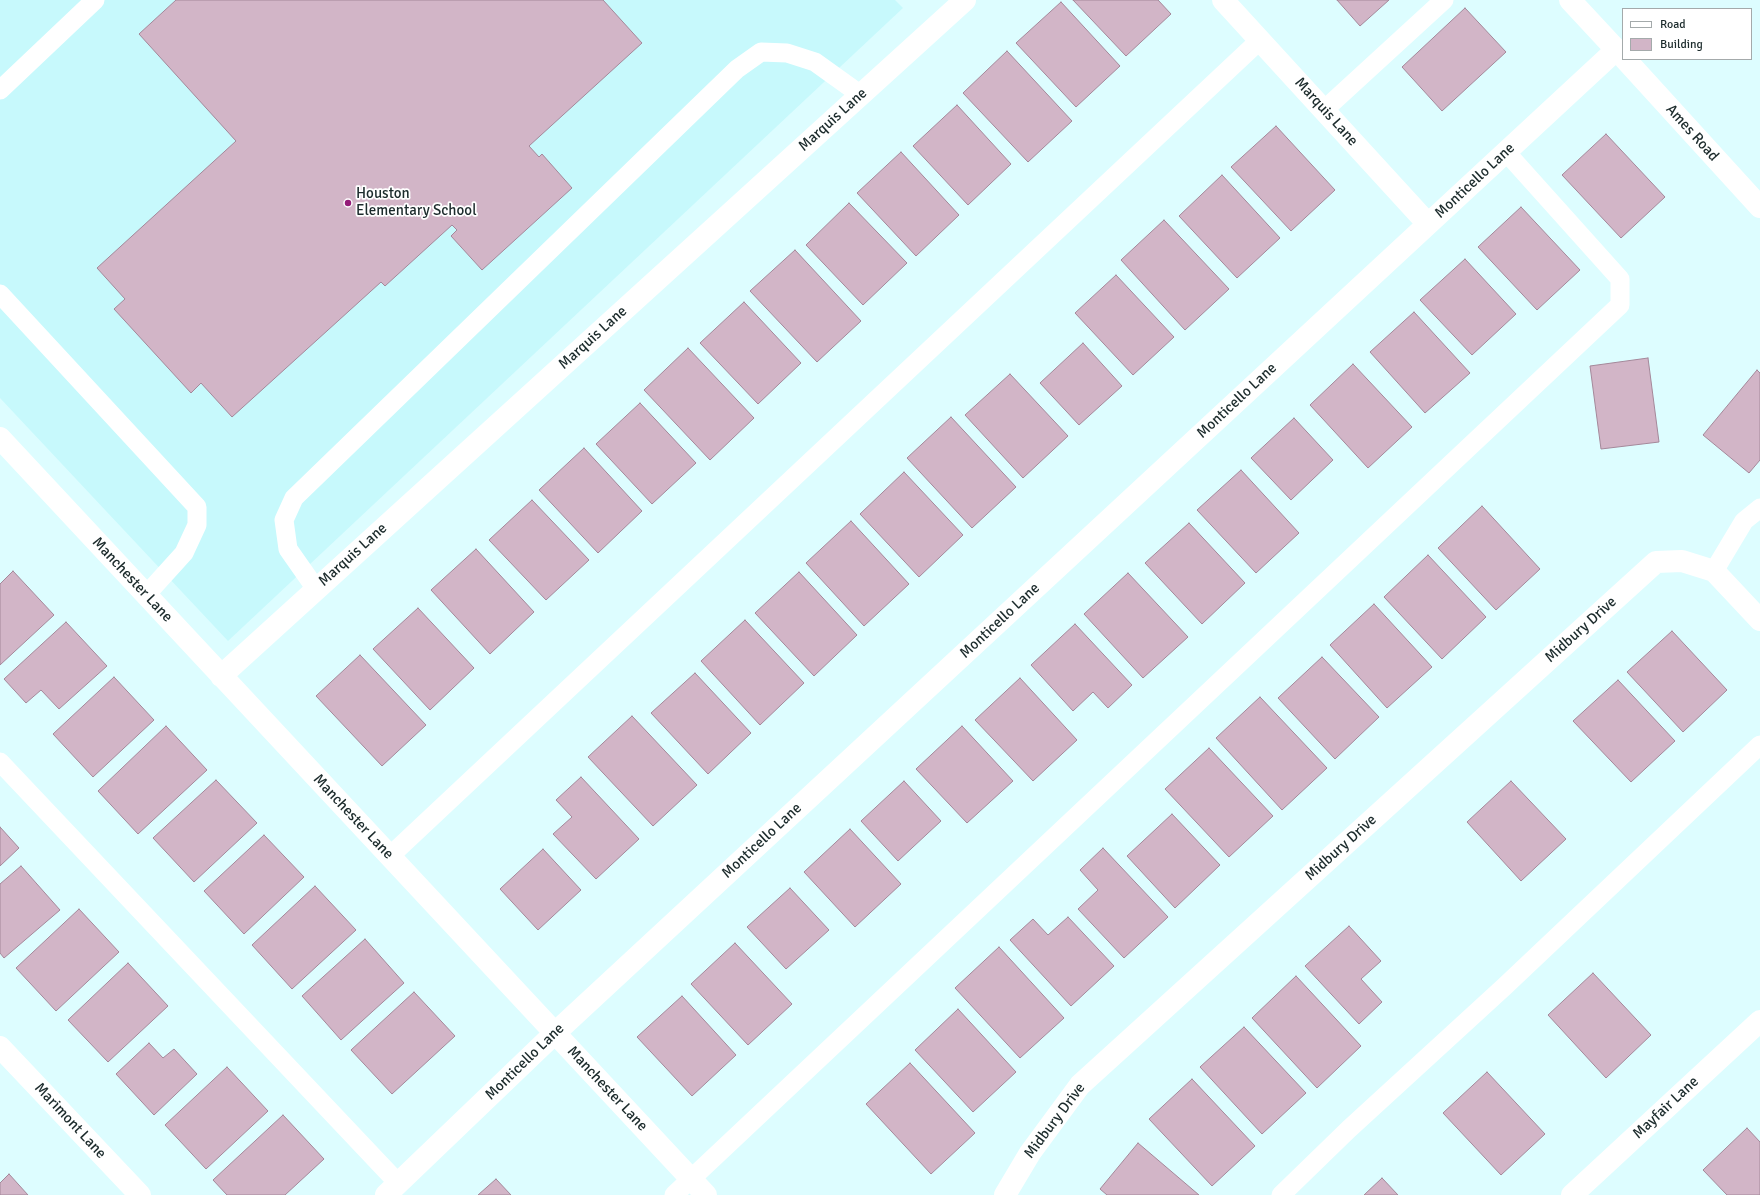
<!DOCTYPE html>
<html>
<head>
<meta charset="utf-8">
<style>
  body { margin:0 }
  #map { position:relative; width:1760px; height:1195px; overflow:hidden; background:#ddfdff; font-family:Signika,sans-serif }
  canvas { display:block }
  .legend { position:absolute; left:1622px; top:8px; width:130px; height:52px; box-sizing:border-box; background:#fff; border:1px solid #a4aaab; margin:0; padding:5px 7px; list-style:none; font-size:12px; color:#1c2b2c }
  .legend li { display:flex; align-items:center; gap:8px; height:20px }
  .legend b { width:20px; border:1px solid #a4aaab }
</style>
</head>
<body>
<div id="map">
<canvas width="1760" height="1195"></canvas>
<ul class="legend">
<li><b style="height:5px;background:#fff"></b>Road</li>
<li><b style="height:11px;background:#d2b5c7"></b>Building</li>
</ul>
</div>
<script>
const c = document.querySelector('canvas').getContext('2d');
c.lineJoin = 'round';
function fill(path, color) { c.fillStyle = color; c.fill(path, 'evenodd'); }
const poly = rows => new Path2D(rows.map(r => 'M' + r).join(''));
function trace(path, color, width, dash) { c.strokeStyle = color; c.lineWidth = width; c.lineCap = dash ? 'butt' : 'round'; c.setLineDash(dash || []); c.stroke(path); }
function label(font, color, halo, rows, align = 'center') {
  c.font = font + ' Signika,sans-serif'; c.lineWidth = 3.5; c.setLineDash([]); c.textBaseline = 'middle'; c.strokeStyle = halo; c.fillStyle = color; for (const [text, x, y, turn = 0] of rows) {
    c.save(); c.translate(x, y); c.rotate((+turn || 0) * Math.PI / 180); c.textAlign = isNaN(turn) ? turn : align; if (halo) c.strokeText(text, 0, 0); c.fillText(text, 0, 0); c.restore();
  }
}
const built = poly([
  [0,0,895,0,903,8,228,641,0,398]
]);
const building = poly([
  [176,0,603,0,642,43,529,146,539,157,542,154,572,188,482,270,451,236,457,230,452,225,385,286,381,282,232,417,201,383,191,393,114,309,125,299,97,268,236,141,139,34,176,0],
  [1073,0,1158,0,1171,14,1126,56,1073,0],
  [1337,0,1389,0,1360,26,1337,0],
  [1061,2,1120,66,1076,107,1016,43,1061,2],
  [1465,8,1506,52,1442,111,1402,67,1465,8],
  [1007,51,1072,121,1028,162,963,93,1007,51],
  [957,105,1011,164,968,205,913,146,957,105],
  [1276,126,1335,190,1291,231,1231,167,1276,126],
  [1606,134,1665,197,1621,238,1562,175,1606,134],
  [901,152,959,215,916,256,857,193,901,152],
  [1222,175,1280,238,1237,278,1179,216,1222,175],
  [849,203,907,263,863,305,806,245,849,203],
  [1521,207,1580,270,1537,310,1478,247,1521,207],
  [1164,220,1229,289,1185,330,1121,260,1164,220],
  [795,250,861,321,817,362,750,291,795,250],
  [1465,259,1516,314,1472,355,1420,300,1465,259],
  [1116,275,1174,337,1133,375,1075,313,1116,275],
  [744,302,801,363,758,404,700,343,744,302],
  [1414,312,1470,373,1425,413,1370,352,1414,312],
  [1083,343,1122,386,1079,425,1040,383,1083,343],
  [688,348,754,418,710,460,644,390,688,348],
  [1648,358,1659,442,1601,449,1590,366,1648,358],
  [1353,364,1412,427,1368,468,1310,405,1353,364],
  [1757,370,1760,373,1760,460,1749,473,1703,435,1757,370],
  [1010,374,1068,436,1023,478,965,415,1010,374],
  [640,403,696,463,652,504,596,444,640,403],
  [951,417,1016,487,972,528,907,458,951,417],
  [1294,418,1333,460,1291,500,1251,458,1294,418],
  [584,448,642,511,598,553,539,490,584,448],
  [1241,470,1299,533,1256,573,1197,510,1241,470],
  [904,472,963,535,919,577,860,514,904,472],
  [532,500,589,560,546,600,489,540,532,500],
  [1482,506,1540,569,1496,610,1438,548,1482,506],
  [851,521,909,584,864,626,806,563,851,521],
  [1189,523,1245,583,1202,624,1145,563,1189,523],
  [476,549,534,612,490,654,431,590,476,549],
  [1428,555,1486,617,1442,659,1384,597,1428,555],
  [13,571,54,615,0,665,0,584,13,571],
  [799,572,857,635,814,676,755,613,799,572],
  [1128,573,1188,637,1143,678,1084,614,1128,573],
  [1374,604,1432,667,1387,708,1330,645,1374,604],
  [418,608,474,668,430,710,373,649,418,608],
  [745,620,804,683,760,725,701,661,745,620],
  [66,622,107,666,59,709,41,690,26,703,4,679,66,622],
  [1075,624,1132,685,1108,708,1093,692,1073,711,1031,665,1075,624],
  [1672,631,1727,690,1683,732,1627,672,1672,631],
  [360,655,426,725,382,766,316,696,360,655],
  [1322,657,1379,717,1335,759,1278,698,1322,657],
  [695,673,751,733,708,774,651,713,695,673],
  [114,677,154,720,93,777,53,734,114,677],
  [1020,678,1077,740,1033,781,975,720,1020,678],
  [1618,680,1675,741,1631,782,1573,721,1618,680],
  [1260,697,1327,768,1282,810,1216,738,1260,697],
  [632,716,697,785,653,826,588,757,632,716],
  [166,726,207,770,138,834,98,791,166,726],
  [962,726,1013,781,967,823,916,769,962,726],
  [1209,748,1273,816,1229,857,1165,789,1209,748],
  [581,777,639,839,596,879,553,834,572,817,556,800,581,777],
  [216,780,257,823,194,882,153,838,216,780],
  [904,781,941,821,898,861,861,821,904,781],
  [1511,781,1566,839,1521,881,1467,822,1511,781],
  [1172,814,1220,865,1175,908,1127,856,1172,814],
  [0,827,19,848,0,866,0,827],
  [850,829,901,884,855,927,804,872,850,829],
  [264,835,304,877,244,934,204,891,264,835],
  [1103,848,1168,917,1124,958,1078,909,1098,890,1080,870,1103,848],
  [543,849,581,890,538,930,500,889,543,849],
  [21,866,60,910,4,958,0,953,0,884,21,866],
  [315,886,356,930,292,989,252,945,315,886],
  [790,888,829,930,786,969,747,927,790,888],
  [79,909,119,952,56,1011,16,968,79,909],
  [1068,917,1114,966,1071,1006,1010,940,1033,919,1048,935,1068,917],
  [1349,926,1381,961,1361,979,1382,1002,1359,1024,1305,966,1349,926],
  [365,939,404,983,341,1040,302,996,365,939],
  [735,943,792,1004,748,1045,691,984,735,943],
  [999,947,1064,1018,1020,1058,955,988,999,947],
  [128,963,168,1006,108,1062,68,1020,128,963],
  [1593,973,1651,1035,1606,1078,1548,1015,1593,973],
  [1296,976,1361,1046,1317,1088,1252,1018,1296,976],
  [414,992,455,1036,392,1094,351,1050,414,992],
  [682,996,736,1055,692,1096,637,1037,682,996],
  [958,1009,1016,1072,973,1112,915,1050,958,1009],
  [1244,1027,1306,1093,1262,1134,1200,1067,1244,1027],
  [149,1043,163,1058,174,1049,197,1074,154,1115,116,1074,149,1043],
  [910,1063,975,1133,931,1174,866,1104,910,1063],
  [227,1067,268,1111,206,1169,165,1125,227,1067],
  [1487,1072,1545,1134,1501,1175,1443,1113,1487,1072],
  [1192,1079,1255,1146,1212,1186,1149,1119,1192,1079],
  [283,1115,324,1159,285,1195,227,1195,213,1180,283,1115],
  [1747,1128,1760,1142,1760,1195,1727,1195,1703,1170,1747,1128],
  [1138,1143,1199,1195,1107,1195,1100,1189,1138,1143],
  [9,1174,28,1195,0,1195,0,1183,9,1174],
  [1382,1178,1398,1195,1364,1195,1382,1178],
  [496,1179,511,1195,478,1195,496,1179]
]);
const service = poly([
  [0,90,95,0],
  [1324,110,1444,0],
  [0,294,197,507,197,525,184,553,146,595],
  [1714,571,1744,521,1760,508],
  [316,589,288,549,284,520,294,498,737,69,761,52,787,53,815,62,861,95],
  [0,762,398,1183],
  [390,856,1260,40],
  [674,1195,1620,305,1620,279,1506,152],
  [1281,1195,1349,1129,1504,987,1760,745]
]);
const minor = poly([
  [1223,0,1428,224],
  [0,438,706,1195],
  [221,676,965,0],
  [0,1047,140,1195],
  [386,1195,555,1033,1616,50],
  [1005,1195,1030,1153,1080,1085,1656,562,1682,561,1714,571,1760,620],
  [1572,1195,1760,1021]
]);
const tertiary = poly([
  [1570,0,1623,57],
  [1625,59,1760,207]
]);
const markers = [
  [348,203,4,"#941b78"]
];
const streetNames = [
  ["Marquis Lane",1326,112,48],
  ["Marquis Lane",833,120,-42],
  ["Ames Road",1692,133,48],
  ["Monticello Lane",1475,181,-43],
  ["Marquis Lane",593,338,-42],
  ["Monticello Lane",1237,401,-43],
  ["Marquis Lane",353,555,-42],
  ["Manchester Lane",132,580,47],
  ["Monticello Lane",1000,621,-43],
  ["Midbury Drive",1581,630,-42],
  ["Manchester Lane",353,817,47],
  ["Monticello Lane",762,841,-43],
  ["Midbury Drive",1341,848,-42],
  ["Monticello Lane",525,1062,-44],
  ["Manchester Lane",607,1089,47],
  ["Mayfair Lane",1666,1108,-43],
  ["Marimont Lane",70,1121,47],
  ["Midbury Drive",1055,1121,-53]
];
const poiNames = [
  ["Houston",356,194],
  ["Elementary School",356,211]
];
fill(built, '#c7f9fc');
fill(building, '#d2b5c7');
trace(building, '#a4889a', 1);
trace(service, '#fff', 19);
trace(minor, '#fff', 22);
trace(tertiary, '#fff', 22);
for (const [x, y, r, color] of markers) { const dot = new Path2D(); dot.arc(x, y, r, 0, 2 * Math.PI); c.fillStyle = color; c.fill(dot); trace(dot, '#fff', 1.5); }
label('15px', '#1c2b2c', '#fff', streetNames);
label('15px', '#1c2b2c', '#fff', poiNames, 'left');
</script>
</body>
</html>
